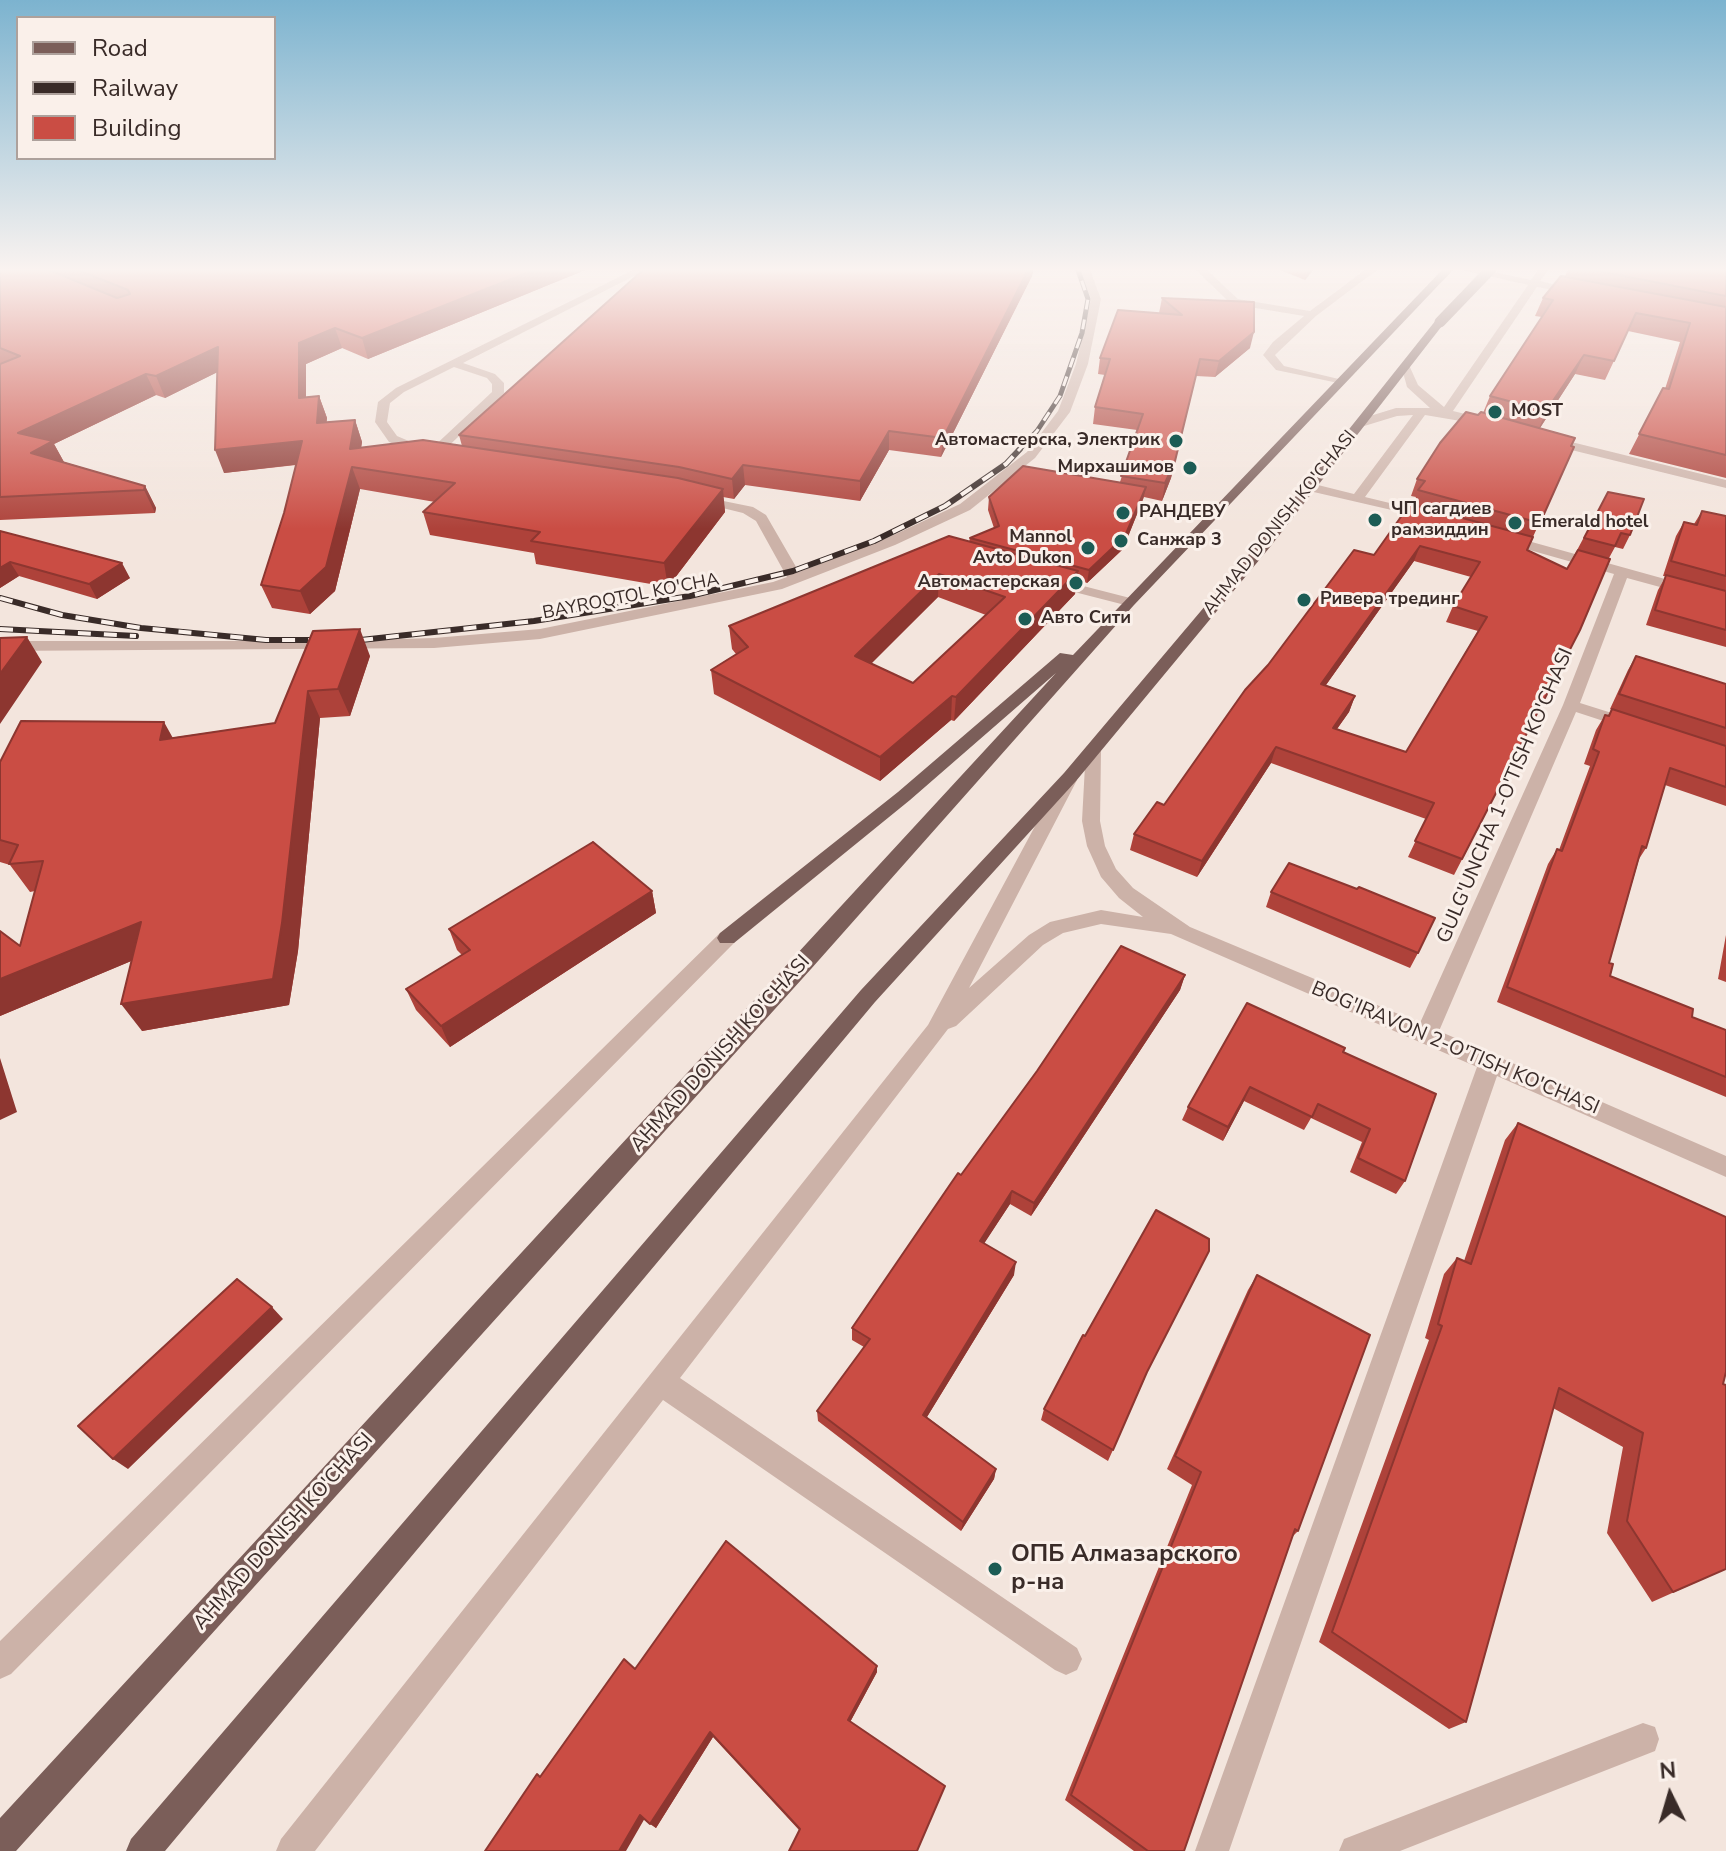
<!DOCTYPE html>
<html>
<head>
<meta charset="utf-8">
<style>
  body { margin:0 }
  #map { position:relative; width:1726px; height:1851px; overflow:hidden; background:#f3e5dd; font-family:"Nunito Sans",sans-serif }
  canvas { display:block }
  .legend { position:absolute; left:16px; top:16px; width:260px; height:144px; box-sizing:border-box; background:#faf0ea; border:2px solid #ada19c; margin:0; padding:10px 14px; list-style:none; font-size:24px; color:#392b28 }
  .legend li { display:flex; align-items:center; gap:16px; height:40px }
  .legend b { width:40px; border:2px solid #ada19c }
  .north { position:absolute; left:1630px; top:1755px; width:80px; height:80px; -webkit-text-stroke:6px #faf0ea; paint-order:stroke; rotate:355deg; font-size:22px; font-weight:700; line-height:32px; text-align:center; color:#392b28 }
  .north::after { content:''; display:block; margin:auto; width:28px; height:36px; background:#392b28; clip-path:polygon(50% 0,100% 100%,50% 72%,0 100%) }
</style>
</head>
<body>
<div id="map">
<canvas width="1726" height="1851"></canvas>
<ul class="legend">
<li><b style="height:10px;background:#7b5e59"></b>Road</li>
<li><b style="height:10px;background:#392b28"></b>Railway</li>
<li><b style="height:22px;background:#ca4d44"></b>Building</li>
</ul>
<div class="north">N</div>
</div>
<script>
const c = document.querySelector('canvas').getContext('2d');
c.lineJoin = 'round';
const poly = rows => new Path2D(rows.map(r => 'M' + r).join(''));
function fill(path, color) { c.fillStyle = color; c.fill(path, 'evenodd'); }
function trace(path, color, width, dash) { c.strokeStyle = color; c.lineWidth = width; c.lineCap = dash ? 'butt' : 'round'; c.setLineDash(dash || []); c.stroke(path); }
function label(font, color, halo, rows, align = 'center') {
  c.font = font + ' "Nunito Sans",sans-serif'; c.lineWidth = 6; c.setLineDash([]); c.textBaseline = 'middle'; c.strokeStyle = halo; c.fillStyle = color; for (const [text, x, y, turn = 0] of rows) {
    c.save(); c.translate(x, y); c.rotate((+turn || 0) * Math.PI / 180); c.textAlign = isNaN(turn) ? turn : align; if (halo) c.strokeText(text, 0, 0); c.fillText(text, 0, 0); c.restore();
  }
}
const minor = poly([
  [633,270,646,270,463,363,495,374,504,383,504,393,435,459,427,459,389,442,375,422,378,402,396,388,633,270],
  [454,367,487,378,492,384,492,392,430,450,397,436,387,422,390,403,404,392,454,367],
  [1080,270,1090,270,1101,299,1088,364,1070,412,1035,458,970,510,895,545,782,589,540,639,434,648,0,651,0,641,330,641,434,638,540,629,773,582,787,577,756,521,743,513,694,501,694,495,753,507,766,515,799,572,885,539,960,504,1027,452,1058,411,1076,364,1091,299,1080,270],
  [1196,270,1207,270,1238,299,1310,311,1365,270,1377,270,1316,316,1275,355,1284,366,1343,380,1343,384,1276,370,1263,355,1273,342,1304,316,1231,304,1196,270],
  [1463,270,1484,270,1531,280,1538,270,1548,270,1540,281,1583,292,1578,295,1537,287,1453,411,1490,420,1490,426,1425,415,1365,497,1435,514,1435,520,1305,490,1305,484,1310,483,1354,494,1413,415,1397,416,1361,427,1357,426,1357,420,1396,408,1430,408,1407,387,1401,365,1409,365,1418,385,1444,407,1528,285,1463,270],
  [1547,436,1726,480,1726,488,1543,443,1541,440,1547,436],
  [1503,534,1726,596,1726,605,1627,578,1580,703,1634,720,1636,724,1628,729,1576,712,1439,1031,1726,1156,1726,1177,1497,1076,1229,1851,1195,1851,1477,1067,1171,934,1101,924,1063,933,1043,945,956,1026,948,1029,680,1378,1077,1648,1082,1659,1077,1670,1066,1675,1055,1670,663,1400,315,1851,276,1851,281,1839,928,1025,1062,776,1068,774,1077,780,969,988,1029,935,1050,922,1101,910,1143,917,1119,898,1101,877,1087,846,1082,821,1086,747,1098,747,1101,751,1100,821,1105,846,1116,869,1133,888,1190,927,1420,1023,1563,705,1614,574,1498,541,1498,535,1503,534],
  [1052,578,1134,599,1136,602,1129,606,1047,585,1045,582,1052,578],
  [727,930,734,933,737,938,734,943,11,1674,0,1679,0,1641,720,933,727,930],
  [1643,1723,1655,1727,1659,1739,1655,1751,1400,1851,1339,1851,1344,1839,1643,1723]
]);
const major = poly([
  [1442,270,1453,270,1134,605,811,969,16,1851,0,1851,0,1818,1056,673,910,800,734,943,720,943,717,938,720,933,898,792,1060,653,1073,655,1442,270],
  [1436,320,1445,322,1270,547,1076,781,875,1002,165,1851,126,1851,131,1839,861,990,1064,773,1260,541,1436,320]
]);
const railFar1 = poly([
  [1018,451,1037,431,1060,396,1082,333,1088,299,1078,270]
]);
const rail = poly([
  [0,598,62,615,141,628,266,640,361,640,534,621,690,596,793,571,874,541,945,506,1006,464,1020,449],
  [0,629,136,636]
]);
const majorBridge = poly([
  [1440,322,1490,270]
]);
const wall = poly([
  [0,270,585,270,368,359,342,348,306,364,306,397,319,396,327,418,326,422,355,420,362,442,361,448,462,446,459,435,643,270,1033,270,1032,276,941,457,889,450,860,501,745,485,734,499,723,497,725,512,668,587,536,564,534,553,430,535,423,512,435,502,360,489,335,591,310,614,272,608,261,585,284,513,296,465,224,473,217,372,165,398,156,395,54,444,64,462,145,486,156,508,155,513,0,520],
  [1280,270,1313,270,1305,280],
  [1568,270,1726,270,1726,478,1629,454,1663,388,1665,389,1680,342,1628,331,1605,380,1575,374,1540,428,1574,447,1527,550,1567,569,1608,492,1630,535,1623,549,1615,547,1609,558,1580,630,1454,875,1408,857,1426,819,1271,763,1197,877,1130,850,1134,834,1164,805,1374,555,1413,505,1416,497,1411,496,1417,479,1478,415,1483,413,1490,396,1542,317,1535,316,1543,298,1565,276],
  [1414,561,1471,577,1453,606,1446,622,1478,631,1406,752,1337,729,1349,712,1355,696,1326,685],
  [1162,298,1250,348,1215,377,1196,376,1171,478,1162,501,1144,497,1123,549,1087,583,1077,580,1075,594,954,721,951,720,880,781,714,694,711,670,736,654,732,649,729,626,969,542,970,538,994,528,988,510,989,497,1120,482,1137,430,1093,424,1095,407,1105,375,1098,374,1100,358,1159,313],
  [938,597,986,615,913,683,871,663],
  [1702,511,1726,516,1726,647,1646,625,1658,590,1666,576,1663,576,1676,536,1684,522,1694,524],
  [0,531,130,578,97,599,19,576,0,588],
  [313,631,370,656,350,716,320,718,298,951,289,1005,142,1031,131,961,0,1016,0,931,20,946,35,891,30,892,10,865,0,862,0,762,275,723],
  [1636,656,1726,684,1726,746,1610,709,1628,670],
  [1612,709,1726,746,1726,806,1665,785,1646,848,1639,859,1609,963,1610,976,1692,1017,1726,1030,1726,1097,1497,1002,1548,864,1557,849,1559,850,1590,766,1584,764,1596,730,1605,715,1608,716],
  [1357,889,1418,953,1410,968,1266,907,1271,892],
  [652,891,656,913,450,1047,416,1010,406,989,462,955,457,950,449,929],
  [1726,935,1726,982,1718,979],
  [1185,975,1180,990,1031,1216,1010,1204,984,1243,1014,1275,927,1417,996,1469,994,1479,961,1531,818,1421,817,1411,864,1347,852,1340,852,1328,961,1175],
  [1343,1052,1405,1181,1396,1194,1350,1172,1362,1142,1311,1118,1304,1130,1244,1101,1223,1141,1182,1120,1188,1107],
  [1518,1123,1723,1384,1726,1569,1652,1602,1607,1533,1623,1447,1553,1408,1466,1722,1449,1729,1319,1642,1429,1340,1425,1338,1444,1274,1457,1258,1464,1261,1505,1140],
  [1257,1275,1298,1531,1292,1537,1184,1851,1134,1851,1065,1800,1192,1485,1167,1469,1248,1290],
  [1145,1378,1108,1461,1041,1420,1044,1409],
  [635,1669,877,1672,850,1722,799,1830,713,1737,656,1828,645,1819,541,1777]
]);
const shadedWall = poly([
  [534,270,585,270,368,359,362,338],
  [1028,270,1033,270,1032,276,941,457,943,438],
  [1308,270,1313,270,1305,280],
  [335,328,342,348,306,364,306,420,299,398,299,343],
  [1254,332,1250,348,1215,377,1219,361],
  [218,347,226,368,165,398,156,376],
  [1584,355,1575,374,1538,431,1546,411],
  [1200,359,1171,478,1162,501,1165,483],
  [146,374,156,395,54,444,65,464,43,475,18,433],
  [319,396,327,418,325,445,317,423],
  [355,420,362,442,358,467,350,449],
  [889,431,889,450,860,501,860,481],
  [302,441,310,463,224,473,215,450],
  [743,465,745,485,734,499,732,479],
  [352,467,360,489,335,591,310,614,300,591],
  [145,486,156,508,155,513,144,490],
  [1146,487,1143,499,1123,549,1087,583,1089,570],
  [723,489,725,512,668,587,664,563],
  [1420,546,1414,561,1316,699,1321,684],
  [10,562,19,576,0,588,0,568],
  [122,563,130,578,97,599,89,584],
  [1078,571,1075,594,954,721,956,697],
  [939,574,938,597,855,680,855,656],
  [360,629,370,656,350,716,338,689],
  [27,637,42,662,0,724,0,674],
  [308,691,320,718,298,951,289,1005,142,1031,121,1004],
  [952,696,951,720,880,781,880,757],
  [1355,696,1349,712,1327,743,1333,728],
  [164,722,179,749,160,740],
  [1276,747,1271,763,1197,877,1202,861],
  [652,891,656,913,450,1047,441,1026],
  [141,922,160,949,0,1016,0,979],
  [1185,975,1180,990,1031,1216,1034,1203],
  [0,1058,17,1112,0,1120],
  [1250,1087,1244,1101,1223,1141,1228,1127],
  [1012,1191,1010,1204,978,1253,980,1241],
  [1016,1262,1014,1275,922,1425,923,1415],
  [272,1307,283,1319,128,1469,113,1459],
  [996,1469,994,1479,961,1531,963,1522],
  [877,1666,877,1672,848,1726,848,1720],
  [710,1732,713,1737,656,1828,650,1824],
  [640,1815,645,1818,626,1851,619,1851]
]);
const building = poly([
  [0,270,49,270,117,298,130,294,128,290,78,270,534,270,362,338,335,328,299,343,299,398,319,396,317,423,355,420,350,449,423,440,678,478,723,489,664,563,531,541,540,532,423,512,455,483,352,467,326,567,300,591,261,585,284,513,302,441,215,450,218,347,156,376,146,374,18,433,53,441,31,453,145,486,144,490,0,497,0,364,20,356,0,348,0,270],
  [643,270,1028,270,943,438,889,431,860,481,743,465,732,479,679,467,459,435,643,270],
  [1593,270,1726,270,1726,296,1593,270],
  [1561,276,1726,307,1726,455,1639,434,1663,388,1669,389,1690,323,1636,313,1614,361,1584,355,1546,411,1490,396,1553,300,1543,298,1561,276],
  [1162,298,1254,302,1254,332,1219,361,1200,359,1175,461,1165,483,1121,476,1143,414,1095,407,1110,359,1100,358,1118,310,1182,315,1162,298],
  [1466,412,1478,415,1481,412,1575,438,1571,446,1574,447,1540,523,1418,490,1425,481,1417,479,1440,443,1466,412],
  [1023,466,1146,487,1125,536,1089,570,970,538,999,526,989,497,1023,466],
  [1608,492,1644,499,1630,535,1621,533,1615,546,1584,538,1608,492],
  [1410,504,1533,537,1527,550,1567,569,1578,550,1610,559,1580,630,1462,859,1415,841,1434,803,1276,747,1202,861,1134,834,1157,802,1164,805,1245,690,1268,665,1354,550,1374,555,1410,504],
  [1420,546,1480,562,1453,606,1487,617,1406,752,1333,728,1355,696,1321,684,1420,546],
  [1702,511,1726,516,1726,576,1671,561,1684,522,1697,525,1702,511],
  [0,531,122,563,89,584,10,562,0,568,0,531],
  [949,536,1078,571,956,697,952,696,880,757,711,670,748,647,729,626,949,536],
  [939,574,1005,597,913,683,855,656,939,574],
  [1666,575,1726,591,1726,630,1655,610,1666,575],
  [360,629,338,689,308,691,282,923,273,979,121,1004,141,922,0,979,0,931,20,946,43,861,9,864,18,845,0,840,0,762,21,721,164,722,160,740,275,723,313,631,360,629],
  [27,637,0,674,0,638,27,637],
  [1636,656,1726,684,1726,728,1619,694,1636,656],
  [1612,709,1726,746,1726,787,1670,768,1646,848,1642,846,1609,963,1613,964,1610,976,1693,1009,1692,1017,1726,1030,1726,1077,1507,987,1557,849,1562,851,1599,752,1593,749,1605,715,1609,716,1612,709],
  [593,842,652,891,441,1026,406,989,470,950,449,929,593,842],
  [1289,863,1357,889,1359,887,1435,918,1418,953,1271,892,1289,863],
  [1121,946,1185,975,1034,1203,1012,1191,980,1241,1016,1262,923,1415,996,1469,963,1522,817,1411,870,1339,852,1328,958,1173,961,1175,1037,1071,1121,946],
  [1247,1003,1345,1048,1343,1052,1436,1094,1405,1181,1358,1158,1370,1129,1318,1104,1312,1117,1250,1087,1228,1127,1188,1107,1247,1003],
  [1518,1123,1726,1217,1726,1372,1723,1384,1726,1385,1726,1569,1673,1592,1627,1521,1643,1433,1559,1388,1466,1722,1332,1632,1442,1326,1438,1324,1457,1258,1471,1264,1518,1123],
  [1156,1210,1209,1239,1209,1251,1147,1372,1113,1450,1044,1409,1083,1335,1085,1336,1156,1210],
  [1257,1275,1370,1335,1298,1531,1295,1529,1184,1851,1148,1851,1071,1795,1201,1472,1175,1456,1257,1275],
  [237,1279,272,1307,113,1459,78,1426,237,1279],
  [726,1541,877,1666,848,1720,945,1786,917,1851,789,1851,800,1829,710,1732,650,1824,640,1815,619,1851,485,1851,537,1774,540,1777,624,1659,635,1669,726,1541]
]);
const markers = [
  [1495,412,8,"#1c5c55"],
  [1176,441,8,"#1c5c55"],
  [1190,468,8,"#1c5c55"],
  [1123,513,8,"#1c5c55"],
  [1375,520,8,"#1c5c55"],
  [1515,523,8,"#1c5c55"],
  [1121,541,8,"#1c5c55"],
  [1088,548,8,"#1c5c55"],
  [1076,583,8,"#1c5c55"],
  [1304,600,8,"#1c5c55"],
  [1025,619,8,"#1c5c55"],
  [995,1569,8,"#1c5c55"]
];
const farPoinames = [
  ["MOST",1511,412],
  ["Автомастерска, Электрик",1160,441,"right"],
  ["Мирхашимов",1174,468,"right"],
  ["ЧП сагдиев",1391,510],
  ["рамзиддин",1391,531],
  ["РАНДЕВУ",1139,513],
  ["Emerald hotel",1531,523],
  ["Mannol",1072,538,"right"],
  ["Avto Dukon",1072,559,"right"],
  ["Санжар 3",1137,541],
  ["Автомастерская",1060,583,"right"],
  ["Ривера трединг",1320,600],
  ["Авто Сити",1041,619]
];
const farStreetnames = [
  ["AHMAD DONISH KO'CHASI",1280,523,-51],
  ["BAYROQTOL KO'CHA",631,597,-11]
];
const streetNames = [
  ["GULG'UNCHA 1-O'TISH KO'CHASI",1506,796,-67],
  ["BOG'IRAVON 2-O'TISH KO'CHASI",1455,1049,23],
  ["AHMAD DONISH KO'CHASI",721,1054,-48],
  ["AHMAD DONISH KO'CHASI",284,1532,-48]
];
const nearPoinames = [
  ["ОПБ Алмазарского",1011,1555],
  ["р-на",1011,1583]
];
fill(minor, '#ccb2a8');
fill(major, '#7b5e59');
trace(railFar1, '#392b28', 5);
trace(rail, '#392b28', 6);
trace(railFar1, '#faf0ea', 3, [10]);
trace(rail, '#faf0ea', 4, [13]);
trace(majorBridge, '#7b5e59', 11);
fill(wall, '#ae423a');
fill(shadedWall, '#8d3630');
fill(building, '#ca4d44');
trace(building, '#8d3630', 2);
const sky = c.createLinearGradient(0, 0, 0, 529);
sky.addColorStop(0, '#7cb3cf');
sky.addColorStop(0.51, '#faf3f0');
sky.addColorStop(1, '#faf3f000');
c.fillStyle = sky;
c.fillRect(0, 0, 1726, 529);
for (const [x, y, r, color] of markers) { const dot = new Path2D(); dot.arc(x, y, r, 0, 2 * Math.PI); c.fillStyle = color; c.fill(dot); trace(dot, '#faf0ea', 3); }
label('bold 18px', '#392b28', '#faf0ea', farPoinames, 'left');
label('18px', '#392b28', '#faf0ea', farStreetnames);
label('20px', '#392b28', '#faf0ea', streetNames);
label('bold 24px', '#392b28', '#faf0ea', nearPoinames, 'left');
</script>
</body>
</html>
